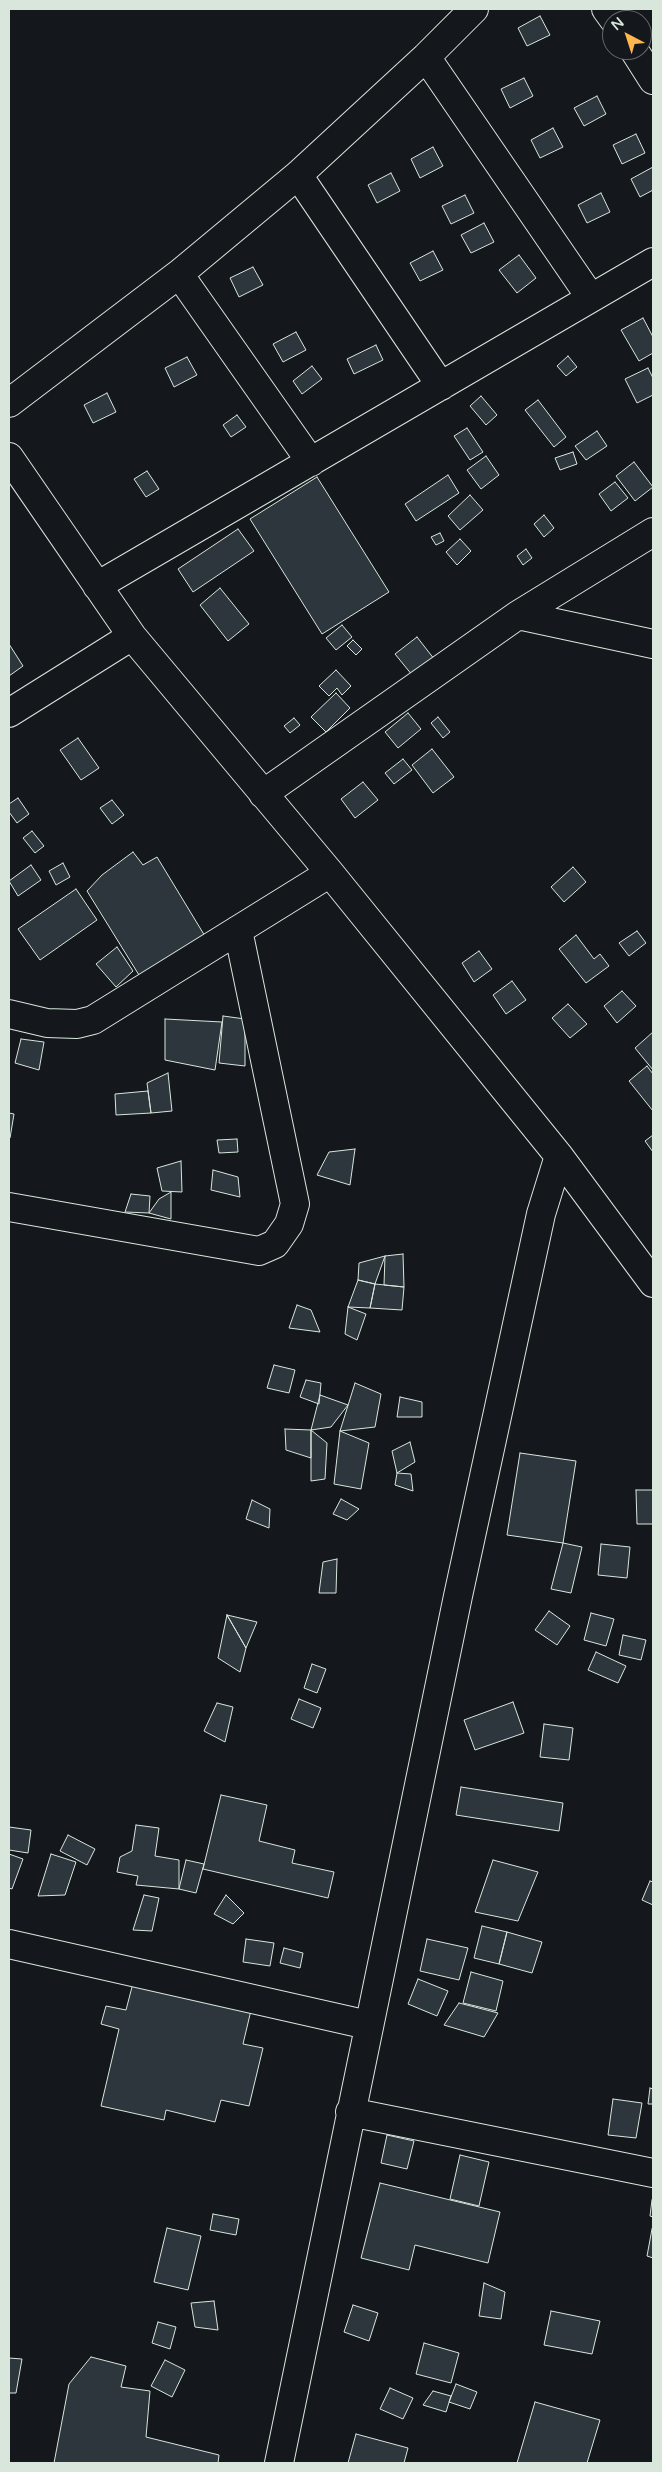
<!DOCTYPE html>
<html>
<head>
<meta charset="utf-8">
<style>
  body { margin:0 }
  #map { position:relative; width:662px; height:2472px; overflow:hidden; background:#14181c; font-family:"Varela Round",sans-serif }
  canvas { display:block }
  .frame { position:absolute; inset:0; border:10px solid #d8e6dc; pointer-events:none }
  .north { position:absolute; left:602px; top:10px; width:50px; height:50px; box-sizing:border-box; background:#14181c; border:1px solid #626a69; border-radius:50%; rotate:320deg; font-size:14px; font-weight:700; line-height:20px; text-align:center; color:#d8e6dc }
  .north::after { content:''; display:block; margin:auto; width:18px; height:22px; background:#ffb74d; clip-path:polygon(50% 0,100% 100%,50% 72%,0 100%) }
</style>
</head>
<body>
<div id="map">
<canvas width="662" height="2472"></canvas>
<div class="frame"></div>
<div class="north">N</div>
</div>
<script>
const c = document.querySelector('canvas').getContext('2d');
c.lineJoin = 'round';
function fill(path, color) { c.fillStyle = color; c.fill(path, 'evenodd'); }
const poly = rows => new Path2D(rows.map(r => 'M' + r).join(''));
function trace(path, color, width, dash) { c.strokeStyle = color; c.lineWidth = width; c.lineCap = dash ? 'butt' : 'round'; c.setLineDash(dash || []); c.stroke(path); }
const building = poly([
  [540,16,550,35,527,46,518,28,540,16],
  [524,78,533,96,510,108,501,89,524,78],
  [597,96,606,114,584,126,574,108,597,96],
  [553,128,563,147,540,158,531,140,553,128],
  [636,134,645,153,622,164,613,145,636,134],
  [433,147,443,166,420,178,411,159,433,147],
  [653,167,653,190,640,197,631,179,653,167],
  [391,173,400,191,377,203,368,185,391,173],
  [601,193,610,212,587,223,578,205,601,193],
  [465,195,474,213,451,224,442,206,465,195],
  [484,223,494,242,471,253,461,235,484,223],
  [433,251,443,270,420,281,410,263,433,251],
  [519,255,536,278,517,293,499,270,519,255],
  [253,267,263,285,239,297,230,278,253,267],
  [643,318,653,337,653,353,639,361,621,330,643,318],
  [296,332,306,350,283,362,273,344,296,332],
  [376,345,383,360,354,374,347,359,376,345],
  [568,356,577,367,566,376,557,366,568,356],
  [187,357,197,375,174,387,165,368,187,357],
  [312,366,322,379,302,394,293,381,312,366],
  [648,368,653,378,653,395,637,403,625,379,648,368],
  [107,393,116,412,93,423,84,405,107,393],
  [481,396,497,415,486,425,470,406,481,396],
  [538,400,566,437,554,447,525,410,538,400],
  [237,415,246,427,231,437,223,425,237,415],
  [467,428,483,452,470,460,454,436,467,428],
  [597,431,607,446,586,460,575,446,597,431],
  [573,452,577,464,560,470,555,458,573,452],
  [486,456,499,475,481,489,467,470,486,456],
  [634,462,653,487,635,501,616,476,634,462],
  [147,471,159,489,146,497,134,479,147,471],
  [448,475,459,493,416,521,405,504,448,475],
  [317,477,389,592,322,634,250,519,317,477],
  [615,482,628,498,611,511,599,494,615,482],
  [470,495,483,510,460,530,448,516,470,495],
  [544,515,554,528,544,537,534,524,544,515],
  [238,529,254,551,193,592,178,569,238,529],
  [440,533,444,541,436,545,431,537,440,533],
  [460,539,471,551,457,565,446,552,460,539],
  [526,549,532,558,523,565,517,556,526,549],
  [220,588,249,624,228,641,200,605,220,588],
  [342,625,352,637,336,650,326,638,342,625],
  [417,637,438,664,417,681,395,654,417,637],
  [353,640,362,649,356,655,347,646,353,640],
  [9,644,23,666,9,676,9,644],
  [336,670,351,686,342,695,337,688,329,696,319,686,336,670],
  [336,693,350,708,326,732,311,717,336,693],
  [408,713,421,729,398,748,385,732,408,713],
  [438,717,450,732,443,738,431,723,438,717],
  [294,718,300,725,290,733,284,726,294,718],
  [78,738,99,768,81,780,60,750,78,738],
  [432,749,454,777,433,793,412,765,432,749],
  [403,759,412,770,394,784,385,773,403,759],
  [363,782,378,800,355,818,341,799,363,782],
  [18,798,29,814,17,823,9,812,9,804,18,798],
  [112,800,124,815,112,824,100,808,112,800],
  [32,831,44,846,35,853,23,838,32,831],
  [133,852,143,865,157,857,214,951,187,946,139,975,87,891,102,875,133,852],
  [63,863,70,877,56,885,49,871,63,863],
  [31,865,41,880,18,896,9,881,31,865],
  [573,867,586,882,564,902,551,887,573,867],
  [76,889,97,920,40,960,18,929,76,889],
  [637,931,646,943,629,956,619,943,637,931],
  [576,935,594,959,600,954,609,966,586,983,559,949,576,935],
  [117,947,133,971,116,987,96,964,117,947],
  [479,951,492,969,474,982,462,963,479,951],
  [512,981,526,1000,506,1014,493,995,512,981],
  [622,991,636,1006,617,1023,604,1006,622,991],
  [568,1004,587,1024,570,1038,552,1018,568,1004],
  [223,1016,245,1019,245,1066,219,1063,223,1016],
  [165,1019,222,1022,215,1070,165,1060,165,1019],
  [653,1032,653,1070,635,1048,653,1032],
  [21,1039,44,1042,39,1070,15,1063,21,1039],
  [647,1066,653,1074,653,1111,629,1081,647,1066],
  [168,1073,172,1111,151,1113,147,1083,168,1073],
  [148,1091,151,1113,116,1115,115,1094,148,1091],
  [9,1113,14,1114,10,1138,9,1138,9,1113],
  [653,1135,653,1152,645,1141,653,1135],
  [237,1139,238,1152,219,1153,217,1140,237,1139],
  [355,1149,350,1185,317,1175,329,1152,355,1149],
  [181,1161,182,1192,162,1191,157,1168,181,1161],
  [213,1170,238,1177,240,1197,211,1190,213,1170],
  [171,1192,171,1219,149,1213,159,1199,171,1192],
  [131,1194,150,1196,149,1213,125,1212,131,1194],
  [403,1254,404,1287,384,1285,385,1256,403,1254],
  [385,1256,375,1284,358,1280,359,1263,385,1256],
  [358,1280,375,1284,370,1308,348,1307,358,1280],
  [375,1284,404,1287,402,1310,370,1308,375,1284],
  [297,1305,311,1310,320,1332,289,1328,297,1305],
  [348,1307,366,1314,357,1340,345,1334,348,1307],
  [274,1365,295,1370,289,1393,267,1388,274,1365],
  [306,1380,321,1383,319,1404,300,1397,306,1380],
  [355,1383,381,1394,375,1427,340,1431,355,1383],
  [320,1395,348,1405,331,1427,311,1430,320,1395],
  [400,1397,422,1402,422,1417,397,1417,400,1397],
  [285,1429,311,1430,311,1458,286,1450,285,1429],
  [311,1430,327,1443,325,1479,311,1481,311,1430],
  [340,1431,369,1443,361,1489,334,1484,340,1431],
  [410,1442,415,1462,397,1473,392,1451,410,1442],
  [520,1453,576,1461,563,1543,507,1535,520,1453],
  [397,1473,411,1474,413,1491,395,1485,397,1473],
  [636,1490,653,1490,653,1524,637,1524,636,1490],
  [341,1499,359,1509,347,1520,333,1514,341,1499],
  [252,1500,270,1509,269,1528,246,1519,252,1500],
  [563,1543,582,1547,571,1593,551,1589,563,1543],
  [601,1544,630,1547,627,1578,598,1575,601,1544],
  [337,1559,336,1593,319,1593,323,1562,337,1559],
  [549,1611,570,1626,557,1645,535,1630,549,1611],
  [591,1613,614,1619,606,1646,584,1640,591,1613],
  [227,1615,246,1648,240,1672,218,1658,227,1615],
  [227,1615,257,1622,246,1648,227,1615],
  [623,1635,646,1640,641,1660,619,1655,623,1635],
  [596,1652,626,1666,618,1683,588,1670,596,1652],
  [312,1664,326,1669,317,1693,304,1688,312,1664],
  [299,1699,321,1708,313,1728,291,1719,299,1699],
  [513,1702,524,1733,475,1750,464,1720,513,1702],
  [217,1703,233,1707,225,1742,204,1731,217,1703],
  [544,1724,573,1728,569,1760,540,1757,544,1724],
  [461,1787,563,1803,559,1831,456,1815,461,1787],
  [221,1795,267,1805,259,1841,295,1850,292,1863,334,1872,328,1898,203,1869,221,1795],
  [136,1825,159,1828,155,1856,179,1860,179,1889,136,1885,138,1876,117,1872,120,1857,132,1851,136,1825],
  [9,1827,31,1830,28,1853,9,1850,9,1827],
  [68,1835,95,1849,87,1865,60,1851,68,1835],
  [9,1854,23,1859,12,1889,9,1888,9,1854],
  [51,1854,76,1862,65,1895,38,1896,51,1854],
  [186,1860,204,1864,196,1893,179,1889,186,1860],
  [493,1860,538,1872,518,1921,475,1912,493,1860],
  [650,1881,653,1882,653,1905,642,1900,650,1881],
  [144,1895,159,1898,152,1931,133,1930,144,1895],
  [226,1895,244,1913,233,1924,214,1914,226,1895],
  [482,1926,507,1932,499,1964,474,1958,482,1926],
  [507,1932,542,1942,532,1973,499,1964,507,1932],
  [246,1939,274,1943,270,1966,243,1962,246,1939],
  [427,1939,468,1948,459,1980,420,1971,427,1939],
  [284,1948,303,1953,300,1968,280,1963,284,1948],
  [471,1972,503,1981,496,2011,463,2003,471,1972],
  [418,1979,448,1991,437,2016,408,2004,418,1979],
  [133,1983,252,2006,243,2044,263,2048,249,2106,221,2100,215,2122,166,2110,164,2120,101,2106,119,2029,101,2024,106,2006,126,2010,133,1983],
  [459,2003,498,2013,484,2037,444,2025,459,2003],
  [650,2088,653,2089,653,2104,648,2104,650,2088],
  [613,2099,642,2103,636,2138,608,2135,613,2099],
  [387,2135,414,2141,407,2169,381,2163,387,2135],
  [460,2155,489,2162,479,2206,450,2199,460,2155],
  [380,2183,500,2212,488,2263,415,2245,409,2270,361,2258,380,2183],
  [652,2200,653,2200,653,2217,650,2216,652,2200],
  [213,2214,239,2219,236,2235,210,2230,213,2214],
  [167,2228,201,2236,188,2290,154,2282,167,2228],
  [652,2229,653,2230,653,2258,647,2256,652,2229],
  [484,2283,505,2292,501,2319,479,2316,484,2283],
  [214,2301,218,2330,195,2327,191,2303,214,2301],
  [353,2305,378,2313,369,2341,344,2332,353,2305],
  [551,2311,600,2321,592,2354,544,2345,551,2311],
  [158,2322,176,2327,170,2349,152,2343,158,2322],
  [424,2343,459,2353,451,2383,416,2374,424,2343],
  [91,2357,126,2366,121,2387,150,2391,146,2437,219,2455,218,2463,54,2463,69,2384,91,2357],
  [9,2358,22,2359,16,2393,9,2393,9,2358],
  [165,2360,185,2370,172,2397,151,2386,165,2360],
  [456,2384,477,2392,470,2409,449,2402,456,2384],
  [390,2388,413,2398,403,2419,380,2409,390,2388],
  [433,2391,451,2396,446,2412,423,2405,433,2391],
  [535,2402,600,2420,587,2463,517,2463,535,2402],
  [356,2434,408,2448,404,2463,348,2463,356,2434]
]);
const minor = poly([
  [606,9,614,20],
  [634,50,653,80],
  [426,57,591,298],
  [298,175,441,386],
  [179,274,311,462],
  [9,403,179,274,298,175,426,57,474,9],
  [9,457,132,636,330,873,559,1156,653,1283],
  [97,586,653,262],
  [518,615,653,644],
  [9,713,132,636],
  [263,794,518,615,653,532],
  [9,1014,47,1023,77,1024,93,1020,330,873],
  [9,1207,259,1251,275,1244,289,1224,295,1204,238,930],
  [9,1944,368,2025],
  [350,2112,653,2173],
  [279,2463,458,1596,541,1214,559,1156]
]);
fill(building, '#2c363c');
trace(building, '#d8e6dc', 1);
trace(minor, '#d8e6dc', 30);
trace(minor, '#14181c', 28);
</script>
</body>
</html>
